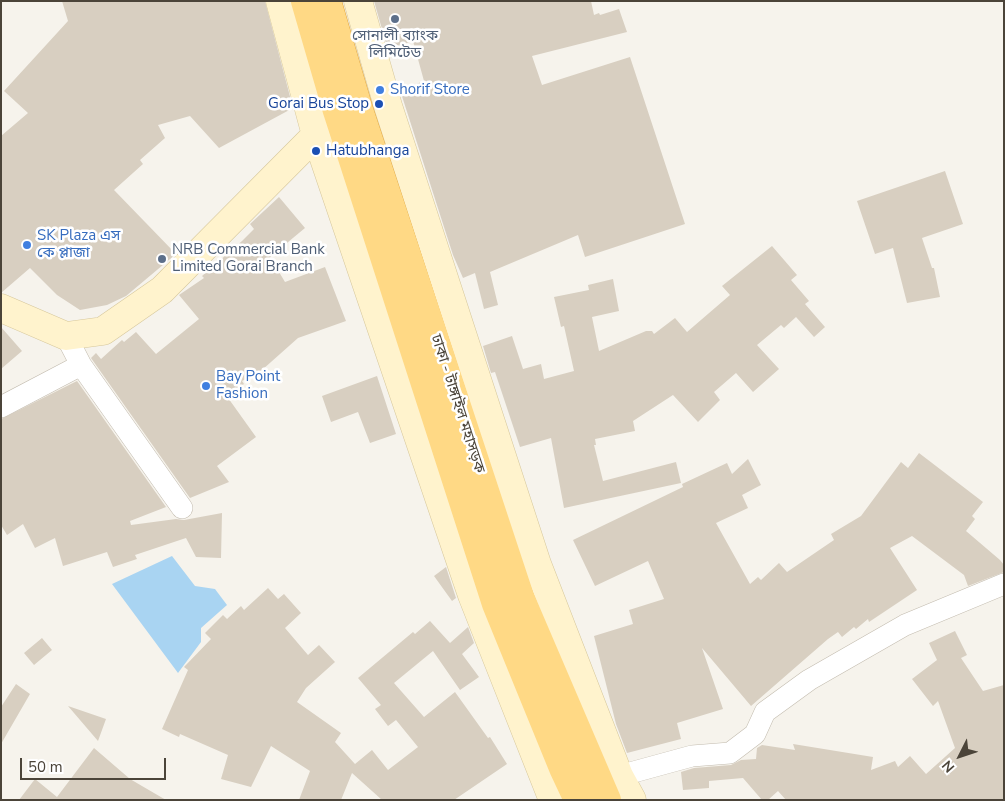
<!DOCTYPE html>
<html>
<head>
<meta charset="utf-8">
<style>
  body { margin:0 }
  #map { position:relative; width:1005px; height:801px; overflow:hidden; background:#f6f3ec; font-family:"Nunito Sans",sans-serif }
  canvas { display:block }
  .frame { position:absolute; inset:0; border:2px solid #4b4439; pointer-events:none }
  .north { position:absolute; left:935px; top:731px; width:50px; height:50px; -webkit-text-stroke:4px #fff; paint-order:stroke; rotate:229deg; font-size:14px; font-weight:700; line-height:20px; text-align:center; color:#4b4439 }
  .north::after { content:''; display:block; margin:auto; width:18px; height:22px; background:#4b4439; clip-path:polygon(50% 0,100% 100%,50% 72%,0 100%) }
  .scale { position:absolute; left:20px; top:758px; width:146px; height:22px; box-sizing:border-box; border:2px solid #4b4439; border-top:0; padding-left:6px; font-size:15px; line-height:18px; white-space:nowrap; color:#4b4439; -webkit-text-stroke:4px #fff; paint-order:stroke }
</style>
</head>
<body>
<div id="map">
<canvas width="1005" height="801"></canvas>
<div class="frame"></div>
<div class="north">N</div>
<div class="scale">50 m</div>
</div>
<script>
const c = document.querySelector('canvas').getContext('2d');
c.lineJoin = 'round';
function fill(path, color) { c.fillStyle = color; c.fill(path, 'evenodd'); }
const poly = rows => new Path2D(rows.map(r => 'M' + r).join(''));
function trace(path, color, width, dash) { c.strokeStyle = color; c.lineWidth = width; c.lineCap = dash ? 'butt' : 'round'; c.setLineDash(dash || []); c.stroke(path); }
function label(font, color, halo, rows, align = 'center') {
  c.font = font + ' "Nunito Sans","Noto Sans Bengali",sans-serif'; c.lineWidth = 5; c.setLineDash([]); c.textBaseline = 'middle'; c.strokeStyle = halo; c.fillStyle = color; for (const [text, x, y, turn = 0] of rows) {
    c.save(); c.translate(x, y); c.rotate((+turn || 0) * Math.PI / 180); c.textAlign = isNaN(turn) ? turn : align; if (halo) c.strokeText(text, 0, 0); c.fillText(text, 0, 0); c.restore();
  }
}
const water = poly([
  [172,556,195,586,215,589,227,605,201,628,201,642,178,673,112,584]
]);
const building = poly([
  [62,1,265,1,293,108,219,148,190,116,158,125,165,138,140,160,143,164,114,190,176,254,126,296,107,305,80,310,57,295,30,268,1,293,1,136,28,113,4,91,68,21],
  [374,1,591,1,594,15,599,13,600,15,619,9,627,32,532,56,542,85,630,57,685,224,585,257,578,235,490,272,498,305,484,309,475,273,463,278,453,255,400,90,424,81,413,41,388,50],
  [945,171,963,224,922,238,932,268,934,268,940,297,907,303,893,248,875,254,857,201],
  [279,197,305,228,270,257,285,282,325,267,346,321,298,338,262,370,242,381,244,384,226,395,256,437,217,466,229,482,190,498,91,358,96,353,101,359,122,340,124,342,136,332,156,354,199,319,179,295,204,278,202,276,242,241,254,229,250,224],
  [772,246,797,275,791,280,809,301,805,304,825,327,814,337,796,317,784,328,781,325,757,345,779,369,753,392,736,373,714,392,720,400,698,422,673,395,633,421,635,431,595,439,596,445,594,445,603,481,676,462,681,483,564,508,551,438,520,447,495,372,491,373,483,346,512,336,523,369,541,364,544,379,574,371,564,326,561,327,554,297,589,290,588,285,613,279,619,311,592,317,599,351,646,331,652,331,654,334,675,318,687,332,730,295,722,286],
  [1,327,22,351,1,369],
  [377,376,396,434,370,443,358,412,331,422,322,396],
  [77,381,166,507,130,521,131,525,176,519,184,520,222,513,221,558,196,557,186,538,135,555,137,559,113,567,107,552,63,566,55,538,35,548,23,524,7,535,1,525,1,419],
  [919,453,983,502,972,516,975,519,966,531,1000,560,1004,565,1004,572,968,586,964,575,912,536,890,548,917,590,869,622,868,619,856,629,854,627,842,637,838,632,828,639,751,706,702,648,723,709,677,723,681,739,627,753,616,724,594,636,633,624,629,610,664,599,648,561,595,586,573,540,683,487,682,484,727,463,732,474,748,459,761,485,742,495,748,508,716,523,750,584,758,577,761,580,779,563,787,572,834,540,831,534,861,516,901,462,908,468],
  [446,567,456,598,452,601,434,576],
  [268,588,278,599,284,594,301,613,285,628,308,655,319,645,335,662,306,688,297,702,341,733,335,742,355,764,372,750,388,770,418,747,396,720,388,726,375,709,381,705,358,678,413,632,415,634,430,621,450,643,468,627,474,643,462,654,479,677,460,690,433,651,394,683,424,717,455,692,488,738,490,737,507,764,454,800,382,800,352,773,341,800,299,800,310,771,271,746,251,787,221,779,228,755,180,734,179,737,162,729,188,670,184,667,211,639,205,633,223,615,227,619,241,606,244,610],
  [955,631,967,655,961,658,983,691,1004,685,1004,800,786,800,778,791,768,800,762,800,743,778,709,781,709,788,683,790,681,772,694,768,731,765,741,760,756,759,757,748,762,745,795,750,793,744,873,757,871,770,895,761,898,767,910,756,926,774,955,748,938,701,933,706,912,679,937,660,929,643],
  [42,638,52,650,34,665,24,653],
  [16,684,30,694,1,744,1,707],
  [68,706,106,719,98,741],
  [94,748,130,779,166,800,19,800,35,779,57,797]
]);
const minor = poly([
  [66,336,81,365,182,508],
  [1,407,81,365],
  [619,776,692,756,730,753,755,734,765,712,809,680,905,625,1004,584]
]);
const secondary = poly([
  [280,1,316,135,472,595,553,800],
  [358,1,388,106,537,564,619,776,632,800],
  [1,308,66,336,103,331,162,290,316,135]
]);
const trunk = poly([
  [305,1,337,111,496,604,563,768,578,800],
  [327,1,359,110,520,597,607,800]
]);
const markers = [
  [395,19,5,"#5c6f8a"],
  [380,90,5,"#3f7fe0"],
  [379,104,5,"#1a4fb4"],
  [316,151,5,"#1a4fb4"],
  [27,245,5,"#3f7fe0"],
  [162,259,5,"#5c6f8a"],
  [206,386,5,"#3f7fe0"]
];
const serviceNames = [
  ["সোনালী ব্যাংক",395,36],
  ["লিমিটেড",395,53],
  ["NRB Commercial Bank",172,250,"left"],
  ["Limited Gorai Branch",172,267,"left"]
];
const shopNames = [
  ["Shorif Store",390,90],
  ["SK Plaza এস",37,236],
  ["কে প্লাজা",37,253],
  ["Bay Point",216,377],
  ["Fashion",216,394]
];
const transitNames = [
  ["Gorai Bus Stop",369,104],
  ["Hatubhanga",326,151,"left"]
];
const streetNames = [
  ["ঢাকা - টাঙ্গাইল মহাসড়ক",457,404,72]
];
fill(water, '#a9d4f2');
fill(building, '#d8cfc1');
trace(minor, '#c2bbae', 22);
trace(secondary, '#d6c79b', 29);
trace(trunk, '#e0a43c', 29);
trace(minor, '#fff', 21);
trace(secondary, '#fff3cd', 28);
trace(trunk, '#ffd985', 28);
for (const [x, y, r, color] of markers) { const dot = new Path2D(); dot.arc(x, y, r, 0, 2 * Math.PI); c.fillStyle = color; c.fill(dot); trace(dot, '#fff', 2); }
label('15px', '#4e5e75', '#fff', serviceNames);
label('15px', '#366cbe', '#fff', shopNames, 'left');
label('15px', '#164399', '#fff', transitNames, 'right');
label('15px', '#4b4439', '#fff', streetNames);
</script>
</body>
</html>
